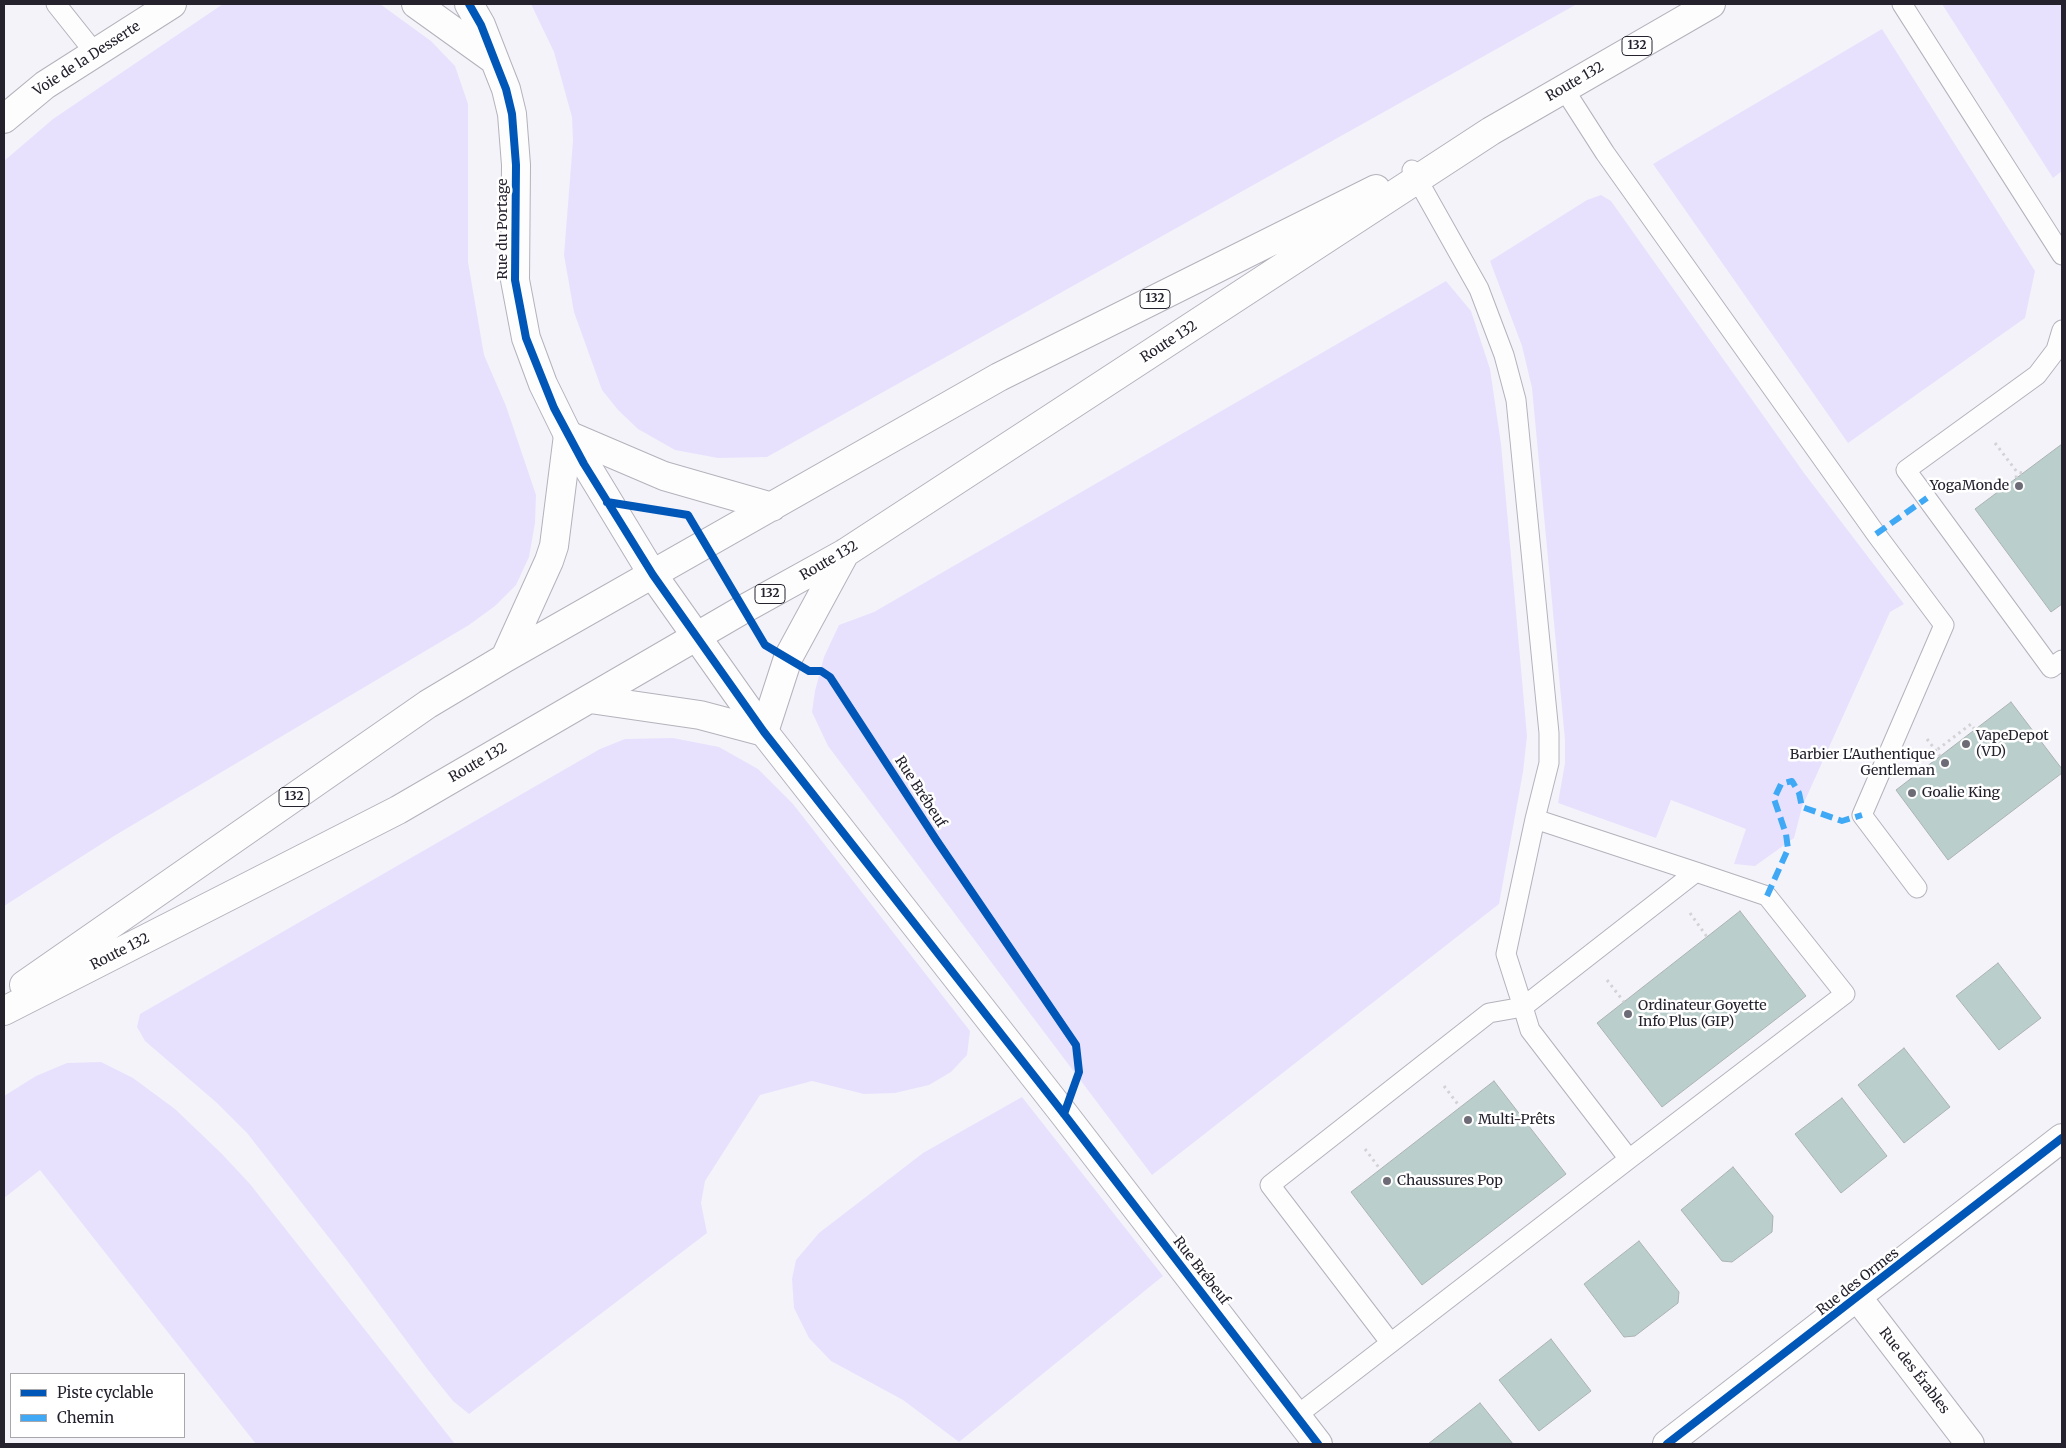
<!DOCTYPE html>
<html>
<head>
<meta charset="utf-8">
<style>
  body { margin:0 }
  #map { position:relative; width:2066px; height:1448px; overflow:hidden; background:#f4f3fa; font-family:Merriweather,serif }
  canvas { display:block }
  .frame { position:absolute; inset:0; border:5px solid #25222e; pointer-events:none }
  .legend { position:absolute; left:10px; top:1373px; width:175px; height:65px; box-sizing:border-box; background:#fff; border:1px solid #a8a7ab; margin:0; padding:6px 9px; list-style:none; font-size:15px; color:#25222e }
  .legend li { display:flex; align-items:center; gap:10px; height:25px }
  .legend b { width:25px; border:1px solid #a8a7ab }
</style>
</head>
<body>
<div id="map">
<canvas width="2066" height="1448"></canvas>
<div class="frame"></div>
<ul class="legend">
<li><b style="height:6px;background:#0057b8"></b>Piste cyclable</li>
<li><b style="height:6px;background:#3fa9f5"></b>Chemin</li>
</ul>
</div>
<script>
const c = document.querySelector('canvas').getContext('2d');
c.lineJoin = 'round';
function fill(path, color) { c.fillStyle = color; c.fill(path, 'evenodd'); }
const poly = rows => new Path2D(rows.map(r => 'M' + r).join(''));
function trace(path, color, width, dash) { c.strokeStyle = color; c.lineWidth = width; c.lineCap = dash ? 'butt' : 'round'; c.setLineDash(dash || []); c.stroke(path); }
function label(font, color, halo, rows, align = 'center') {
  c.font = font + ' Merriweather,serif'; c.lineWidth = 5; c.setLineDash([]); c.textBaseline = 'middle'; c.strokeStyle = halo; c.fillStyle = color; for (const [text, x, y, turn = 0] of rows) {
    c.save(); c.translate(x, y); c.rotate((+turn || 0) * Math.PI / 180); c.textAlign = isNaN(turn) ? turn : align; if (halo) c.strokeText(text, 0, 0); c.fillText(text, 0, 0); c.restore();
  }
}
const green = poly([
  [223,4,380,4,431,41,455,66,468,104,468,262,484,355,506,406,536,495,535,523,529,557,516,585,495,606,469,625,114,836,4,906,4,161,53,119],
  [531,4,1577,4,767,457,718,458,675,450,638,429,618,410,602,390,574,312,564,255,573,141,572,117,554,52],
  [1942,4,2062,4,2062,171,2053,178],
  [1882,29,2035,271,2025,318,1848,443,1653,164],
  [1601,195,1611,201,1804,473,1904,604,1890,612,1802,807,1794,838,1755,866,1734,864,1746,829,1671,800,1656,838,1558,803,1565,763,1565,740,1532,388,1522,346,1490,261,1587,200],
  [1446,281,1471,311,1490,369,1501,444,1527,736,1523,772,1499,904,1152,1175,828,746,812,712,815,691,824,657,839,625,874,612],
  [673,738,719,747,758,769,793,804,970,1031,967,1055,951,1072,929,1085,895,1093,864,1094,812,1081,760,1095,705,1181,701,1203,707,1233,469,1414,453,1401,428,1370,348,1262,247,1133,217,1103,145,1041,137,1027,140,1014,600,749,625,739],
  [101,1062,133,1078,175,1109,222,1154,250,1184,455,1444,256,1444,40,1170,4,1198,4,1096,36,1076,67,1063],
  [1022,1097,1163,1276,959,1442,903,1400,831,1361,809,1338,794,1308,792,1279,796,1260,819,1233,923,1153]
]);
const building = poly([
  [2062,444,2062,604,2051,612,1975,509,2062,444],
  [2011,702,2062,769,2062,773,1948,860,1896,790,2011,702],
  [1740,911,1806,996,1662,1107,1597,1023,1740,911],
  [1998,963,2041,1018,1999,1050,1956,996,1998,963],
  [1904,1048,1950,1107,1904,1143,1858,1085,1904,1048],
  [1494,1081,1566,1174,1422,1285,1351,1192,1494,1081],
  [1842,1098,1887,1156,1841,1193,1795,1134,1842,1098],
  [1733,1167,1773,1216,1772,1232,1732,1262,1722,1261,1681,1210,1733,1167],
  [1639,1241,1679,1292,1678,1303,1635,1336,1624,1337,1584,1284,1639,1241],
  [1551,1339,1591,1391,1539,1431,1499,1380,1551,1339],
  [1480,1403,1513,1444,1428,1444,1480,1403]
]);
const path = poly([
  [1995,443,2017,472,2022,473],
  [2016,478,2017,472],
  [1927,739,1940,756],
  [1917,765,1971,724,1975,730],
  [1690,913,1707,937],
  [1607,980,1624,1002],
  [1444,1086,1460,1107],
  [1365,1149,1380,1169]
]);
const service = poly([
  [56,4,95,53],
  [1902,4,2062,255],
  [1564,89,1605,153,1876,534,1944,625,1862,815,1917,888],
  [1412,170,1479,289,1504,355,1516,400,1549,733,1549,763,1535,819,1506,954,1523,1007,1696,872,1535,819],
  [2062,330,2056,350,2037,375,1906,470,2051,668,2062,660],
  [1629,1159,1845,994,1767,896,1696,872],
  [1296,1416,1629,1159,1530,1030,1523,1007,1489,1013,1270,1185,1390,1342]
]);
const minor = poly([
  [416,4,494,60],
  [469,4,481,25,495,61,506,89,512,114,516,165,515,280,526,338,543,384,568,435,653,575],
  [4,119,45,85,172,4],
  [1858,1298,1970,1444],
  [1667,1444,2062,1138]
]);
const tertiary = poly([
  [653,575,764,732,1064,1114,1318,1444]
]);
const trunk = poly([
  [505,658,549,561,554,546,568,435,664,476,772,507],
  [590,699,700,715,764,732,788,658,845,553],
  [24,985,428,704,505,658,999,377,1376,189],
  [4,1011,398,810,742,610,845,553,1491,131,1711,4]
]);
const quiet = poly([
  [1876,534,1927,498],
  [1767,896,1788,849,1786,834,1774,799,1781,784,1792,781,1799,793,1802,807,1842,821,1862,815]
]);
const cycleway = poly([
  [469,4,481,25,495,61,506,89,512,114,516,165,515,280,526,338,554,408,584,464,653,575,764,732,1064,1114,1318,1444],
  [607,502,688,515,765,645,809,671,821,671,830,677,937,841,1076,1045,1079,1072,1064,1114],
  [1667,1444,2062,1138]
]);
const markers = [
  [2019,486,5,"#6d6b75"],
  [1966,744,5,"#6d6b75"],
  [1945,763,5,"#6d6b75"],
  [1912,793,5,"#6d6b75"],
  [1628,1014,5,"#6d6b75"],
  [1468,1120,5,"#6d6b75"],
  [1387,1181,5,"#6d6b75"]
];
const shields = [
  [1637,46,30],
  [1155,299,30],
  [770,594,30],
  [294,797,30]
];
const shieldNames = [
  ["132",1637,46],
  ["132",1155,299],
  ["132",770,594],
  ["132",294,797]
];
const streetNames = [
  ["Voie de la Desserte",87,59,-33],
  ["Route 132",1575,82,-30],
  ["Rue du Portage",503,229,-90],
  ["Route 132",1169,342,-33],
  ["Route 132",829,561,-30],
  ["Route 132",478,763,-30],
  ["Rue Brébeuf",920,792,57],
  ["Route 132",120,952,-27],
  ["Rue Brébeuf",1201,1271,52],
  ["Rue des Ormes",1858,1282,-38],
  ["Rue des Érables",1914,1371,52]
];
const poiNames = [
  ["YogaMonde",2009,486,"right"],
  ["VapeDepot",1976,736],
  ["(VD)",1976,752],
  ["Barbier L'Authentique",1935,755,"right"],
  ["Gentleman",1935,771,"right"],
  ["Goalie King",1922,793],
  ["Ordinateur Goyette",1638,1006],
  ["Info Plus (GIP)",1638,1022],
  ["Multi-Prêts",1478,1120],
  ["Chaussures Pop",1397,1181]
];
fill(green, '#e8e1fd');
fill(building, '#bacfcb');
trace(building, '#abb2b2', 1);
trace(service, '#b4b2bb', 21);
trace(minor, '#b4b2bb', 30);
trace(tertiary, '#b4b2bb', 30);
trace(trunk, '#b4b2bb', 30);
trace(path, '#d3d3d5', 3, [2.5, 4]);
trace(service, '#fdfdfe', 19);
trace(minor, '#fdfdfe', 28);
trace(tertiary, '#fdfdfe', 28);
trace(trunk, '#fdfdfe', 28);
trace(quiet, '#3fa9f5', 6, [12, 6]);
trace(cycleway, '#0057b8', 8);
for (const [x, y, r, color] of markers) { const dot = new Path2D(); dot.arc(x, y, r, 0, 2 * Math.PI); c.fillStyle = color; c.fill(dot); trace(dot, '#fff', 2); }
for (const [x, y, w] of shields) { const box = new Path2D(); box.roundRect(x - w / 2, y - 9.5, w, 19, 4); c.fillStyle = '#fff'; c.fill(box); trace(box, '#25222e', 1); }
label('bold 12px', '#25222e', null, shieldNames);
label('14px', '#25222e', '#fff', streetNames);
label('14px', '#25222e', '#fff', poiNames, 'left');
</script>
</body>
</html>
